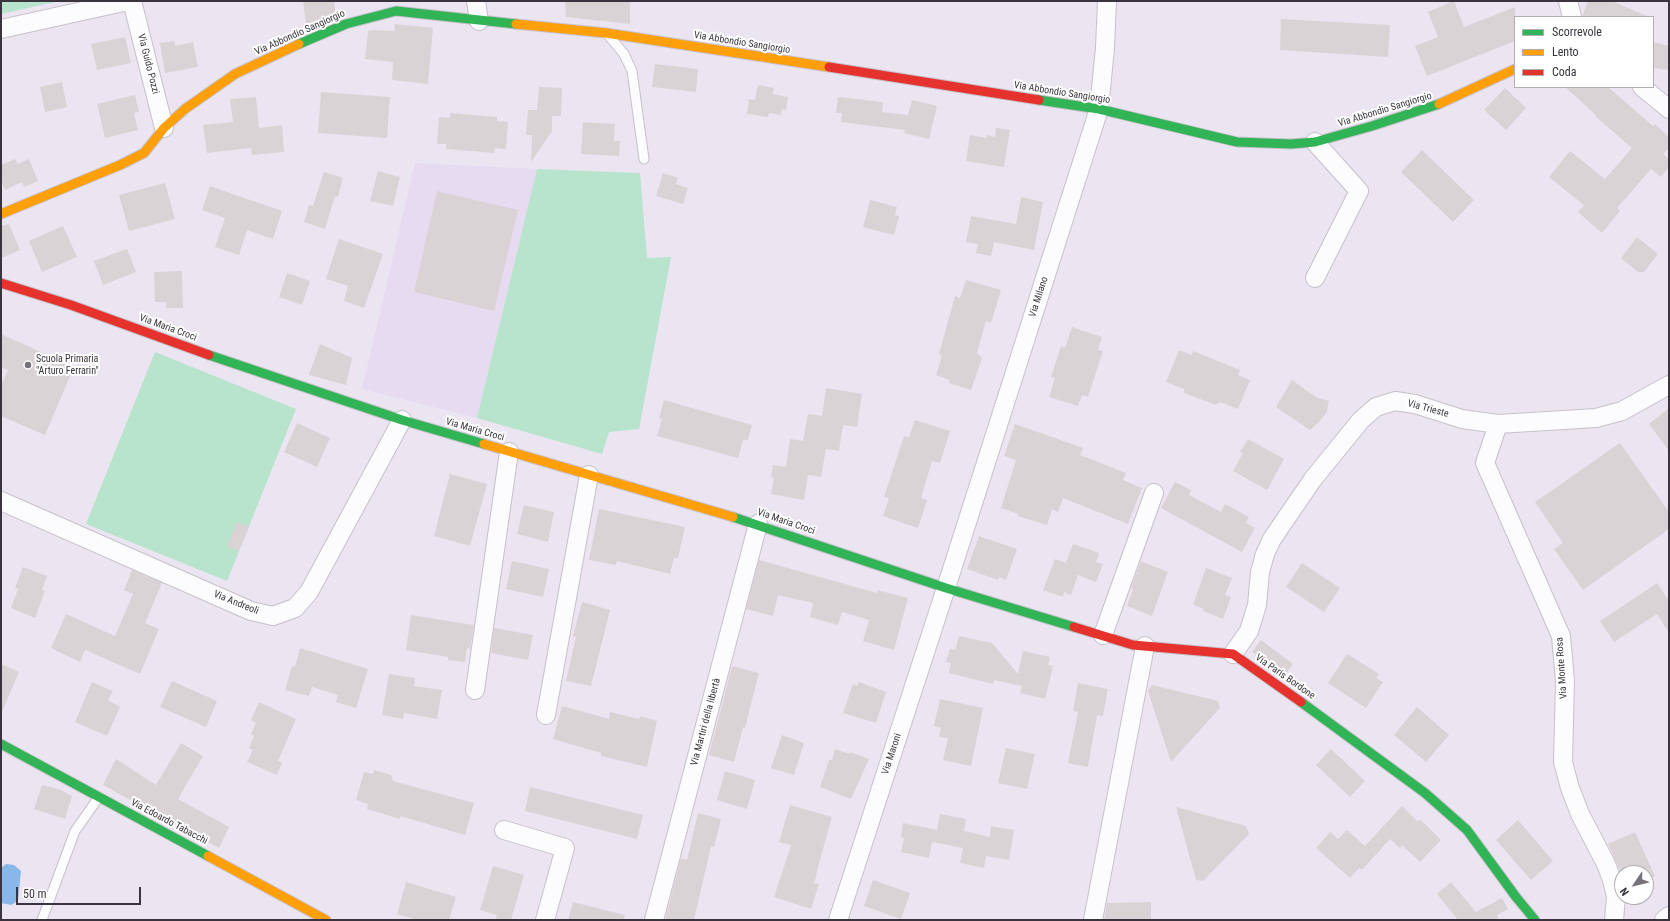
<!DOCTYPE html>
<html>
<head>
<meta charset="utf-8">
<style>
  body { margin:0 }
  #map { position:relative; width:1670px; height:921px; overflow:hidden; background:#ebe5f1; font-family:"Roboto Condensed",sans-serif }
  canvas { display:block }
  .frame { position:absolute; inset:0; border:2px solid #39343d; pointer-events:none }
  .legend { position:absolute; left:1514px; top:16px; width:140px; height:72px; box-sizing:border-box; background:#fff; border:1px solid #b0aeb1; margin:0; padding:5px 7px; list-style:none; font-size:12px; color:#39343d }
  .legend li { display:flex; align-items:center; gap:8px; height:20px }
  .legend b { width:20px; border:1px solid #b0aeb1 }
  .north { position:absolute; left:1614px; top:865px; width:40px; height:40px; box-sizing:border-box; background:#fff; border:1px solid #b0aeb1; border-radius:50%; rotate:235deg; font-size:11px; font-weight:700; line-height:16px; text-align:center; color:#39343d }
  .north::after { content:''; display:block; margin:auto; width:14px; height:18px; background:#77727c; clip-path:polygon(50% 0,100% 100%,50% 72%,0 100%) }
  .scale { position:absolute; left:16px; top:887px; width:125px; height:18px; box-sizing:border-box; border:2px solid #39343d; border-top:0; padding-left:5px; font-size:12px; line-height:14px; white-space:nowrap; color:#39343d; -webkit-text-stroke:3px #fff; paint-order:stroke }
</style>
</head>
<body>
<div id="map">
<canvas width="1670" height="921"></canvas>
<div class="frame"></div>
<ul class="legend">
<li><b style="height:5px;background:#30b455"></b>Scorrevole</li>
<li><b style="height:5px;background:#ff9f0a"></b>Lento</li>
<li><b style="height:5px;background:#e5322d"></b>Coda</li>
</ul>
<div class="north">N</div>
<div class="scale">50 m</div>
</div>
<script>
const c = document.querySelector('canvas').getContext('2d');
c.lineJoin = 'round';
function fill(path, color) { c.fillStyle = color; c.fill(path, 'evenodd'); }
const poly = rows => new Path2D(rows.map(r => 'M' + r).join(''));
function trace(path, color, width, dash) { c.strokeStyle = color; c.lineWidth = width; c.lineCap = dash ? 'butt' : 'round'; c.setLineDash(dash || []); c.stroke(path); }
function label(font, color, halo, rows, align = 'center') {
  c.font = font + ' "Roboto Condensed",sans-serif'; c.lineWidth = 4; c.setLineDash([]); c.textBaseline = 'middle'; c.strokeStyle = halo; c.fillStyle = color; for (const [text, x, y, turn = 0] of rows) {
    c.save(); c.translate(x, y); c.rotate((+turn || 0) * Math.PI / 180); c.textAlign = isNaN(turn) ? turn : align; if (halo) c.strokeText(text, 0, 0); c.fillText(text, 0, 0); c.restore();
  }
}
const built = poly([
  [415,163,537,169,477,418,362,389]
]);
const green = poly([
  [1,1,60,1,1,14],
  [537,169,640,173,647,258,671,257,639,429,609,432,602,454,477,418],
  [155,352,296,409,227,581,86,524]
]);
const water = poly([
  [6,864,14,865,21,871,18,901,11,905,1,903,1,868]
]);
const building = poly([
  [303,1,334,1,336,15,319,22,306,23],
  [565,1,630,1,630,24,566,17],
  [1454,1,1464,27,1515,7,1515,41,1427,76,1415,46,1438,37,1428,12],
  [1588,1,1612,1,1649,17,1582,17],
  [1281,19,1390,25,1388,57,1280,50],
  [395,24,433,28,428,84,392,80,393,62,365,59,368,31,374,30,394,31],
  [125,37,131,63,97,70,91,44],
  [175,41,175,46,193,42,198,67,165,73,160,43],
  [1653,42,1669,46,1669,70,1653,68],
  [655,64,698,69,696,92,652,87],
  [62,82,67,107,45,112,40,87],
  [758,85,774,88,773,94,788,97,786,110,782,109,781,115,769,113,768,117,747,114,749,99,755,100],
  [539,87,562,88,561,116,552,116,552,131,531,162,532,135,526,135,528,110,537,110],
  [1565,87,1608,87,1653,126,1655,124,1669,137,1669,148,1663,154,1669,159,1669,167,1661,177,1651,169,1617,208,1620,211,1602,233,1578,212,1584,205,1549,177,1570,151,1605,179,1632,148,1595,116,1596,115],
  [1505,88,1526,108,1506,130,1484,110],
  [321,92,390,97,387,138,318,133],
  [135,95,139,112,134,113,138,130,105,138,97,104],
  [256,97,259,128,282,125,284,152,252,155,251,148,207,153,203,125,233,122,230,99],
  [838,97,883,102,882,112,908,115,912,100,937,106,929,139,904,133,905,130,841,122,842,113,836,113],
  [450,113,497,117,497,121,508,122,506,149,495,148,494,153,446,149,446,144,437,144,439,117,450,118],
  [583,122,615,124,614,141,620,141,619,156,581,154],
  [996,128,1010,130,1004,167,966,161,970,135,986,138,986,135,995,137],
  [1422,150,1474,200,1453,222,1401,172],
  [15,159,18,164,29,159,38,181,24,187,22,182,5,190,1,180,1,165],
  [378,171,400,177,393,206,370,201],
  [324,172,343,178,338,197,335,196,325,229,304,222,309,205,313,206],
  [663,173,678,178,676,184,688,188,683,204,656,196],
  [165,183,175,219,129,231,119,195],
  [210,186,282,211,273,239,247,230,239,255,215,247,225,218,202,210],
  [437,191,518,210,494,311,414,292],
  [1021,197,1043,202,1034,250,994,242,991,256,976,253,978,244,966,242,971,216,1016,224],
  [870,200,897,207,895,215,899,216,894,235,863,227],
  [9,224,20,250,1,258,1,226],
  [63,226,77,257,42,272,29,241],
  [1637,237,1658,254,1644,272,1638,272,1621,258],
  [339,239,383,254,364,308,344,301,348,286,326,279],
  [127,249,136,272,103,285,94,261],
  [182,271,183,308,166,308,166,302,155,302,154,272],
  [287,273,310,281,302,305,279,297],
  [966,280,1001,290,991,323,986,321,977,353,982,358,971,390,949,383,950,380,936,375,942,356,939,354,955,296,960,298],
  [1072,327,1102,337,1098,350,1103,351,1088,397,1082,395,1078,406,1049,397,1055,378,1051,377,1061,346,1065,348],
  [1,334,74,367,45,435,1,416,1,385,8,370,1,367],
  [320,344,352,358,346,385,309,375],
  [1179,350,1192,355,1193,351,1240,370,1238,375,1250,380,1238,409,1220,402,1216,405,1184,393,1184,389,1166,382],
  [1292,380,1316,397,1329,401,1327,412,1320,421,1310,430,1276,407],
  [826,388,862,394,857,427,843,425,839,451,826,449,821,477,808,475,804,500,771,494,774,478,771,477,773,465,786,467,790,439,803,441,808,414,822,416],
  [664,400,752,425,748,440,743,440,738,458,657,436,662,419,659,418],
  [1669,408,1669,451,1649,424],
  [915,420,950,431,940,463,932,461,921,498,927,500,918,528,883,516,889,498,884,497,904,436,909,437],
  [297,423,330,438,317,467,284,452],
  [1015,424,1083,448,1080,455,1126,473,1123,480,1142,488,1128,524,1063,498,1058,512,1052,509,1047,525,1018,516,1018,514,1001,508,1016,460,1004,456],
  [1248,439,1284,459,1267,490,1233,471,1243,453,1240,452],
  [1620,443,1669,512,1669,529,1583,590,1554,549,1563,543,1535,502],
  [450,474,487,484,470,546,434,536],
  [1175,482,1191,490,1189,495,1221,512,1225,504,1249,517,1246,523,1255,528,1242,552,1161,508],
  [524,505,554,512,548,542,517,534],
  [599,509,685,527,678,558,674,558,670,574,617,561,616,565,589,560],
  [237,522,249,527,239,551,227,546],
  [979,536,1017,549,1006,580,999,577,998,580,967,569],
  [1073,544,1099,553,1096,562,1103,564,1096,582,1078,575,1071,595,1064,592,1063,597,1043,590,1055,559,1066,563],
  [759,560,877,593,877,590,908,598,894,650,863,641,869,620,842,612,838,625,810,617,813,603,778,595,773,616,746,609],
  [512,561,549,569,543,597,506,589],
  [1141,561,1168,572,1152,616,1127,606,1133,589,1131,588],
  [1302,563,1340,588,1324,612,1286,587],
  [23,567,47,576,42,590,45,591,35,618,11,608,18,589,15,588],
  [1206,568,1232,578,1225,595,1231,597,1223,619,1203,611,1204,609,1193,605],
  [132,570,162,583,145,623,159,629,140,674,85,650,80,662,51,648,66,614,115,636,133,594,124,590],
  [1657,583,1669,601,1669,633,1657,614,1614,642,1600,621],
  [582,602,610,610,591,686,566,681,576,637,573,636],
  [411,615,474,625,470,649,467,648,465,662,448,660,448,657,406,650],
  [494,628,533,635,528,660,491,653],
  [959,636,992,643,1018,674,1023,651,1050,657,1048,665,1053,666,1045,699,1020,693,1022,686,994,680,993,684,949,673,951,663,946,662,950,649,955,650],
  [1261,640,1293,664,1285,675,1252,652],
  [300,648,368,669,356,708,336,702,338,695,312,687,309,696,285,690,292,666,295,667],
  [1347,654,1379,674,1376,678,1383,682,1366,708,1328,683],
  [1,664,19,672,1,714],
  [732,666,759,673,745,728,743,727,734,762,709,755],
  [389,674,415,678,414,686,442,690,437,719,404,713,403,719,382,715],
  [172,681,217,701,206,727,160,707],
  [92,682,113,691,108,700,120,707,107,736,75,722],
  [859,682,886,692,876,723,843,713,853,684,857,686],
  [1078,683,1108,689,1103,716,1097,715,1088,767,1068,763,1078,712,1073,711],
  [1152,685,1218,701,1220,708,1171,762,1148,691],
  [940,699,983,708,971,766,943,760,948,738,939,737,941,728,934,726],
  [259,702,296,719,278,761,282,763,277,775,247,762,253,750,249,748,254,736,251,734,256,723,251,720],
  [562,706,609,719,610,712,639,719,640,716,657,721,647,767,601,756,601,753,553,739],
  [1417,707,1449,735,1426,762,1394,735],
  [782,735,804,743,794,775,771,768],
  [181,743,203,756,178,799,229,827,219,848,103,785,116,759,156,785],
  [1006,748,1035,754,1027,789,998,783],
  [835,749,850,754,850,752,869,759,851,799,820,787,829,760,832,760],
  [1331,749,1365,781,1350,797,1316,765],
  [374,770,391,775,393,781,474,803,465,835,400,816,400,819,367,809,368,804,356,800,364,772,373,774],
  [725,771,755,780,747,809,717,800],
  [42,785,61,790,72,796,65,819,34,809],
  [530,787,643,815,637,839,525,811],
  [790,805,832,817,816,874,817,874,814,883,819,884,811,909,774,897,791,845,779,842],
  [1402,806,1418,822,1420,819,1441,840,1420,862,1402,845,1400,848,1390,839,1362,870,1359,868,1350,878,1316,848,1330,832,1338,839,1347,830,1365,846],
  [1176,807,1246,826,1249,834,1203,881,1196,880],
  [698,813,721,819,714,847,711,846,694,920,665,920,681,858,687,860],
  [940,814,966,819,964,831,990,837,991,826,1014,830,1009,860,986,856,984,868,960,863,963,848,932,842,929,858,901,852,904,838,901,837,903,823,937,830],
  [1518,820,1553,861,1531,880,1496,840],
  [1635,832,1655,876,1646,880,1646,873,1622,873,1622,874,1608,844],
  [493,866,524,875,511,920,495,920,497,915,480,910],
  [873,880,910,893,901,919,864,906],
  [406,882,456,897,449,920,417,920,397,914],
  [1451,882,1476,912,1502,898,1508,909,1497,915,1499,920,1458,920,1437,894],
  [573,902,625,915,624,920,568,920],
  [1151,902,1151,920,1104,920,1107,903]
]);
const lane = poly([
  [609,36,624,54,632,71,644,159],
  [42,920,75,831,99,797]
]);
const street = poly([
  [132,1,164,128],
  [476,1,479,21],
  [1568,1,1572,17],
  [1,29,128,1],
  [1642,87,1669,109],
  [1315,142,1359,191,1315,278],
  [1498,424,1485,463,1561,636,1565,681,1563,762,1570,788,1580,814,1606,864,1612,880,1616,897,1614,920],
  [1,501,251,611,273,616,295,608,309,592,402,420],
  [1103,635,1154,493],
  [1233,654,1249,631,1257,605,1260,572,1265,554,1272,539,1313,479,1361,420,1376,407,1395,401,1415,404,1462,419,1498,424,1596,418,1622,411,1669,385],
  [475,690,509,452],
  [546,715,589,475],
  [504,830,565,848,545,920],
  [654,920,758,524],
  [838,920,946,588,1099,109,1105,48,1107,1],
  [1093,920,1145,646],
  [1664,920,1669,916]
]);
const fast = poly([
  [299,44,346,24,396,11,516,24],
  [1039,100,1099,109,1237,142,1291,144,1315,142,1372,126,1439,104],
  [209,355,402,420,484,444],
  [733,517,946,588,1074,627],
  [1301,702,1425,793,1467,830,1516,897,1535,920],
  [1,744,208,856]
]);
const slow = poly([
  [516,24,606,33,829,67],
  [1439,104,1515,69],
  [1,214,120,165,144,153,164,128,185,109,235,74,299,44],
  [484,444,733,517],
  [208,856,326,920]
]);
const jam = poly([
  [829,67,1039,100],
  [1,283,71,305,209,355],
  [1074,627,1133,645,1233,654,1301,702]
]);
const markers = [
  [28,365,4,"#77727c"]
];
const streetNames = [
  ["Via Abbondio Sangiorgio",300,33,-24],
  ["Via Abbondio Sangiorgio",742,43,9],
  ["Via Guido Pozzi",148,64,76],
  ["Via Abbondio Sangiorgio",1062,93,9],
  ["Via Abbondio Sangiorgio",1385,110,-17],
  ["Via Milano",1039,297,-72],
  ["Via Maria Croci",168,328,20],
  ["Via Trieste",1428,409,15],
  ["Via Maria Croci",475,430,16],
  ["Via Maria Croci",786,522,19],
  ["Via Andreoli",236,603,22],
  ["Via Monte Rosa",1562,668,-94],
  ["Via Paris Bordone",1285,677,35],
  ["Via Martiri della libertà",706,722,-75],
  ["Via Maroni",892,754,-72],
  ["Via Edoardo Tabacchi",169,822,28]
];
const poiNames = [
  ["Scuola Primaria",36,359],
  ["\"Arturo Ferrarin\"",36,371]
];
fill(built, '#e6dbf1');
fill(green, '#b8e3cd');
fill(water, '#88b7ea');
fill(building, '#dad3d5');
trace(lane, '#c6c1cb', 11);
trace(street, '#c6c1cb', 20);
trace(fast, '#c6c1cb', 11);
trace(slow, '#c6c1cb', 11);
trace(jam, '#c6c1cb', 11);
trace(lane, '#fcfbfd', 9);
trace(street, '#fcfbfd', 18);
trace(fast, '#30b455', 9);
trace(slow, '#ff9f0a', 9);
trace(jam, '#e5322d', 9);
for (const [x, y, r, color] of markers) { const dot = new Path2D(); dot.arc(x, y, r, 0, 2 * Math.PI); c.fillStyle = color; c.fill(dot); trace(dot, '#fff', 1.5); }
label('10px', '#39343d', '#fff', streetNames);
label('10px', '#39343d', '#fff', poiNames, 'left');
</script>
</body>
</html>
